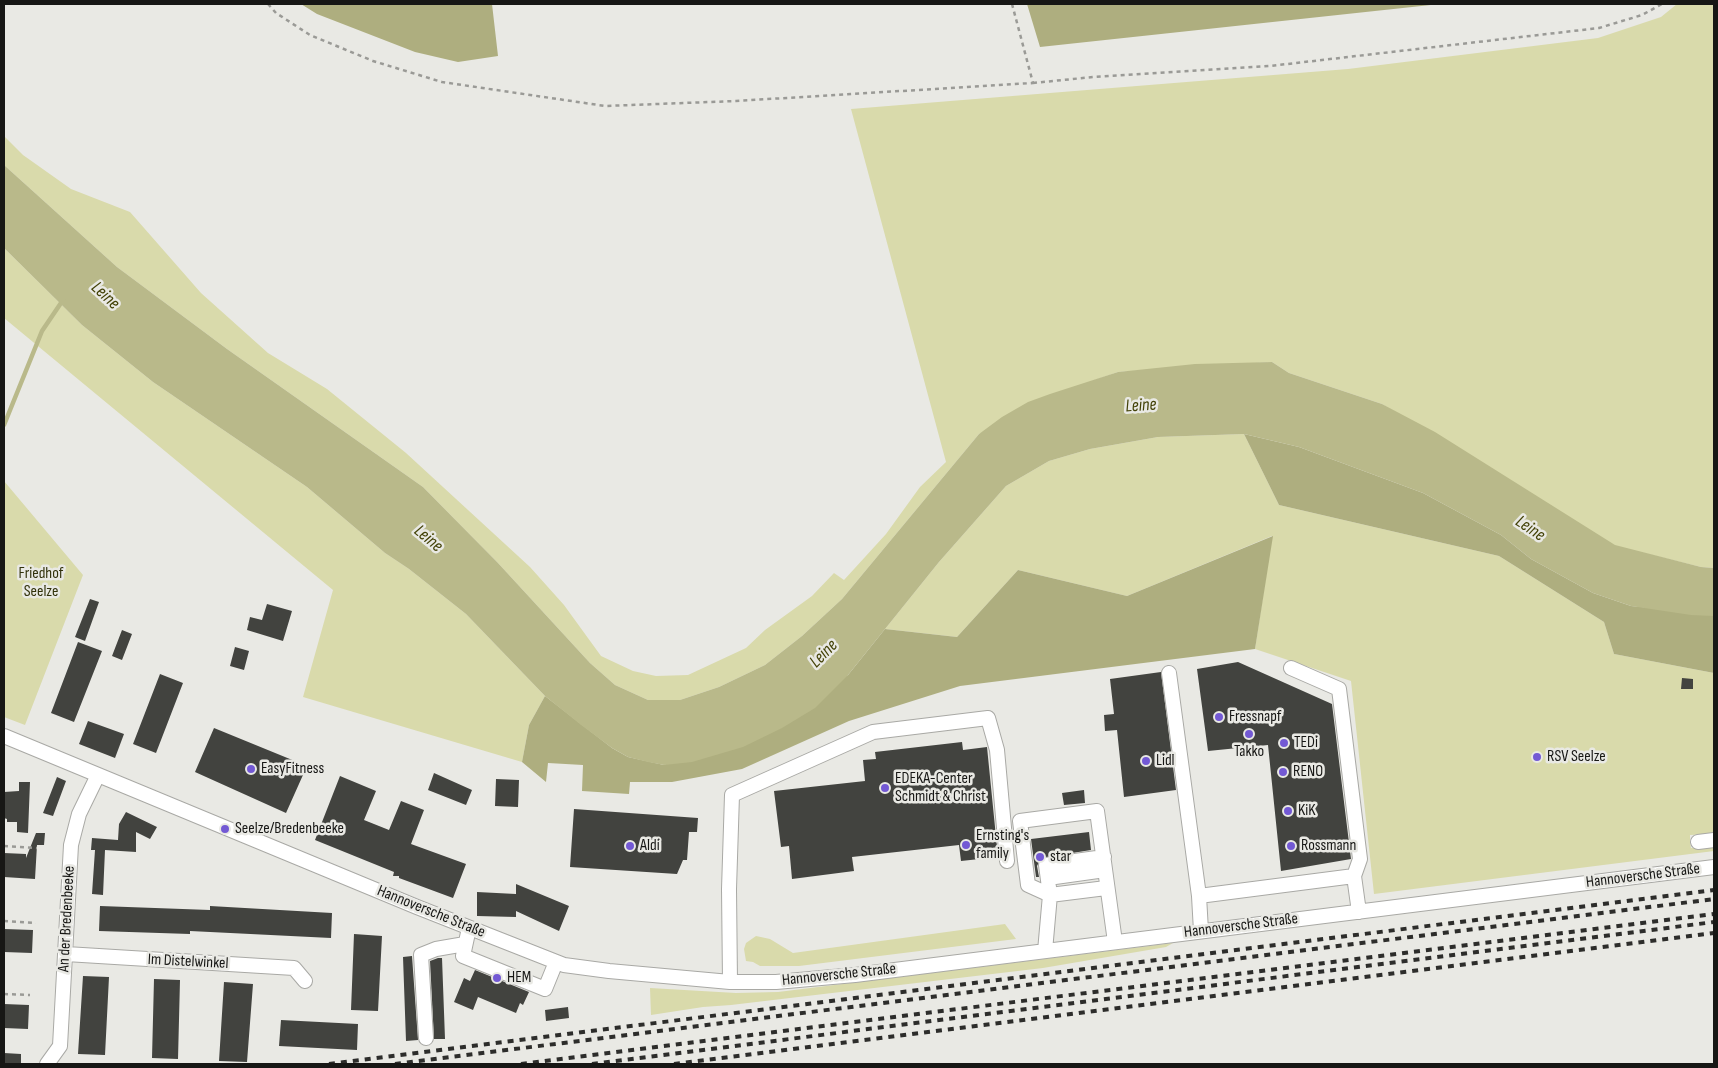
<!DOCTYPE html>
<html>
<head>
<meta charset="utf-8">
<style>
  body { margin:0 }
  #map { position:relative; width:1718px; height:1068px; overflow:hidden; background:#e9e9e4; font-family:"Sofia Sans Condensed",sans-serif }
  canvas { display:block }
  .frame { position:absolute; inset:0; border:5px solid #171715; pointer-events:none }
</style>
</head>
<body>
<div id="map">
<canvas width="1718" height="1068"></canvas>
<div class="frame"></div>
</div>
<script>
const c = document.querySelector('canvas').getContext('2d');
c.lineJoin = 'round';
function fill(path, color) { c.fillStyle = color; c.fill(path, 'evenodd'); }
const poly = rows => new Path2D(rows.map(r => 'M' + r).join(''));
function trace(path, color, width, dash) { c.strokeStyle = color; c.lineWidth = width; c.lineCap = dash ? 'butt' : 'round'; c.setLineDash(dash || []); c.stroke(path); }
function label(font, color, halo, rows, align = 'center') {
  c.font = font + ' "Sofia Sans Condensed",sans-serif'; c.lineWidth = 5; c.setLineDash([]); c.textBaseline = 'middle'; c.strokeStyle = halo; c.fillStyle = color; for (const [text, x, y, turn = 0] of rows) {
    c.save(); c.translate(x, y); c.rotate((+turn || 0) * Math.PI / 180); c.textAlign = isNaN(turn) ? turn : align; if (halo) c.strokeText(text, 0, 0); c.fillText(text, 0, 0); c.restore();
  }
}
const green = poly([
  [1677,4,1714,4,1714,568,1701,567,1615,546,1382,404,1289,373,1272,362,1118,372,1092,381,979,434,842,599,802,636,765,665,719,687,680,700,648,700,615,685,590,663,498,563,423,487,227,349,117,267,4,165,4,136,23,155,71,189,130,212,201,293,268,353,327,389,406,453,530,567,564,605,601,656,633,671,656,676,688,675,746,648,765,630,812,596,834,573,844,580,886,534,920,487,946,462,851,109,1348,69,1598,38,1661,17],
  [4,248,82,325,153,382,307,487,385,553,409,569,466,614,545,696,529,725,522,762,303,697,333,590,4,318],
  [1244,434,1279,505,1499,556,1604,622,1614,654,1714,673,1714,834,1690,835,1690,842,1691,848,1714,846,1714,851,1374,894,1351,681,1255,649,1272,536,1127,596,1018,570,957,637,885,629,939,562,1006,486,1049,461,1090,449,1158,437],
  [4,481,83,575,25,725,4,717],
  [1005,924,1016,939,799,966,760,966,753,962,746,961,744,949,746,943,756,936,770,939,793,953],
  [1173,943,1166,947,1043,968,731,1005,703,1007,651,1015,650,988,736,993,778,992]
]);
const forest = poly([
  [301,4,492,4,498,56,458,62,415,52,317,14],
  [1027,4,1440,4,1040,47],
  [1244,434,1299,447,1423,493,1501,535,1531,559,1593,593,1631,606,1714,614,1714,673,1614,654,1604,622,1499,556,1279,505],
  [1273,536,1255,649,960,686,849,721,742,769,672,782,630,782,629,794,582,791,583,765,548,763,546,782,522,762,529,725,545,696,612,748,628,757,664,765,848,675,885,629,957,637,1018,570,1127,596]
]);
const water = poly([
  [4,165,117,267,227,349,423,487,498,563,590,663,615,685,648,700,680,700,719,687,765,665,802,636,842,599,979,434,1002,417,1028,402,1050,394,1118,372,1195,364,1272,362,1289,373,1382,404,1435,432,1615,545,1701,567,1714,568,1714,616,1691,615,1631,606,1593,593,1531,559,1501,535,1423,493,1299,447,1244,434,1158,437,1090,449,1049,461,1006,486,939,562,848,675,815,708,782,728,743,747,692,762,664,765,648,762,628,757,612,748,581,725,545,696,466,614,409,569,385,553,307,487,153,382,82,325,4,248]
]);
const stream = poly([
  [4,425,42,331,63,300]
]);
const building = poly([
  [90,599,99,602,85,641,75,637],
  [267,604,292,611,283,641,247,630,250,617,262,620],
  [122,630,132,634,122,660,112,656],
  [78,642,102,651,74,722,51,713],
  [235,647,249,651,244,670,230,666],
  [1238,662,1332,704,1351,859,1281,871,1268,745,1208,751,1197,669],
  [1161,672,1176,790,1124,797,1117,730,1105,731,1104,715,1114,714,1110,679],
  [160,674,183,683,156,753,133,744],
  [1682,678,1693,679,1693,689,1681,689],
  [88,721,124,734,115,758,79,744],
  [214,728,307,766,286,813,195,772],
  [962,742,963,750,987,747,998,857,961,861,959,845,852,857,854,871,792,879,789,846,781,847,774,791,865,781,863,760,876,759,875,752],
  [434,773,472,790,466,805,428,790],
  [340,776,376,791,364,820,389,830,401,801,424,810,411,844,466,864,453,898,399,878,399,876,393,876,394,872,315,840],
  [57,777,66,781,53,816,43,813],
  [496,779,519,780,518,807,495,806],
  [19,782,30,782,28,833,17,832,17,822,7,822,7,819,4,818,4,792,19,791],
  [1084,790,1085,803,1064,805,1062,793],
  [574,809,698,818,697,832,689,832,687,860,683,860,677,874,570,867],
  [126,812,157,827,150,839,136,832,136,852,105,850,103,895,92,894,95,850,91,850,92,838,118,840,119,824],
  [1089,832,1091,850,1041,858,1037,866,1039,877,1036,877,1031,839],
  [36,833,45,833,44,845,37,845,35,879,4,877,4,853,26,854,26,858],
  [516,884,569,906,559,931,516,911,516,917,477,916,477,892,516,894],
  [100,906,210,910,210,906,332,913,331,938,190,931,190,934,99,931],
  [4,929,33,930,32,953,4,952],
  [354,934,382,936,378,1011,351,1010],
  [412,956,418,1040,406,1041,403,957],
  [438,958,442,958,445,1039,434,1039,430,961],
  [475,970,529,992,523,1005,520,1003,516,1013,478,997,473,1010,454,1002,464,978,470,981],
  [83,976,109,977,105,1055,78,1054],
  [154,979,180,980,178,1059,152,1058],
  [224,982,253,984,247,1062,219,1061],
  [4,1004,29,1005,28,1029,4,1028],
  [568,1007,569,1018,546,1021,545,1010],
  [281,1020,358,1024,357,1050,279,1046],
  [4,1053,21,1054,21,1064,4,1064]
]);
const path = poly([
  [268,4,276,13,310,35,373,61,442,82,605,106,736,101,1033,83,1012,4],
  [1033,83,1093,77,1270,66,1599,28,1642,15,1662,4],
  [4,846,37,848],
  [4,921,36,923],
  [4,994,30,995]
]);
const minor = poly([
  [1291,668,1339,689,1360,859,1354,876,1359,912],
  [1169,673,1199,896,1201,931],
  [4,736,417,907,564,965,609,971,730,982,776,982,855,975,1714,867],
  [1698,842,1714,840],
  [1048,878,1105,870],
  [1106,888,1050,895,1028,885,1020,821,1097,811,1115,942],
  [1199,896,1354,876],
  [469,928,463,956,545,989,556,962],
  [1045,951,1050,895,1046,865,1104,857],
  [66,954,294,968,305,981],
  [730,982,729,889,732,795,873,732,988,718,997,750,1007,861],
  [426,1038,421,955,436,949,465,944],
  [47,1064,60,1046,71,845,79,814,98,775]
]);
const rail = poly([
  [329,1064,1714,890],
  [395,1064,1714,899],
  [521,1064,1714,914],
  [592,1064,1714,922],
  [674,1064,1714,933]
]);
const markers = [
  [1219,717,5,"#7359d4"],
  [1249,734,5,"#7359d4"],
  [1284,743,5,"#7359d4"],
  [1537,757,5,"#7359d4"],
  [1146,761,5,"#7359d4"],
  [251,769,5,"#7359d4"],
  [1283,772,5,"#7359d4"],
  [885,788,5,"#7359d4"],
  [1288,811,5,"#7359d4"],
  [225,829,5,"#7359d4"],
  [966,845,5,"#7359d4"],
  [630,846,5,"#7359d4"],
  [1291,846,5,"#7359d4"],
  [1040,857,5,"#7359d4"],
  [497,978,5,"#7359d4"]
];
const parkNames = [
  ["Friedhof",41,574],
  ["Seelze",41,592]
];
const poiNames = [
  ["Fressnapf",1229,717],
  ["TEDi",1294,743],
  ["Takko",1249,752,"center"],
  ["RSV Seelze",1547,757],
  ["Lidl",1156,761],
  ["EasyFitness",261,769],
  ["RENO",1293,772],
  ["EDEKA-Center",895,779],
  ["Schmidt & Christ",895,797],
  ["KiK",1298,811],
  ["Seelze/Bredenbeeke",235,829],
  ["Ernsting's",976,836],
  ["family",976,854],
  ["Aldi",640,846],
  ["Rossmann",1301,846],
  ["star",1050,857],
  ["HEM",507,978]
];
const streetNames = [
  ["Hannoversche Straße",1643,876,-7],
  ["Hannoversche Straße",431,912,22],
  ["An der Bredenbeeke",67,919,-87],
  ["Hannoversche Straße",1241,926,-7],
  ["Im Distelwinkel",188,962,3],
  ["Hannoversche Straße",839,975,-6]
];
const waterNames = [
  ["Leine",105,296,43],
  ["Leine",1141,406,-4],
  ["Leine",1530,529,34],
  ["Leine",428,539,40],
  ["Leine",824,654,-45]
];
fill(green, '#d9daab');
fill(forest, '#aeae7f');
fill(water, '#b9b98a');
trace(stream, '#b9b98a', 4.5);
fill(building, '#42433f');
trace(minor, '#a9a9a5', 16);
trace(path, '#9a9a96', 2.5, [4, 4]);
trace(minor, '#fff', 14);
trace(rail, '#2d2d2b', 4, [6, 6]);
for (const [x, y, r, color] of markers) { const dot = new Path2D(); dot.arc(x, y, r, 0, 2 * Math.PI); c.fillStyle = color; c.fill(dot); trace(dot, '#e9e9e4', 2); }
label('16px', '#32320b', '#e9e9e4', parkNames);
label('16px', '#171715', '#e9e9e4', poiNames, 'left');
label('16px', '#171715', '#e9e9e4', streetNames);
label('italic 18px', '#434207', '#e9e9e4', waterNames);
</script>
</body>
</html>
